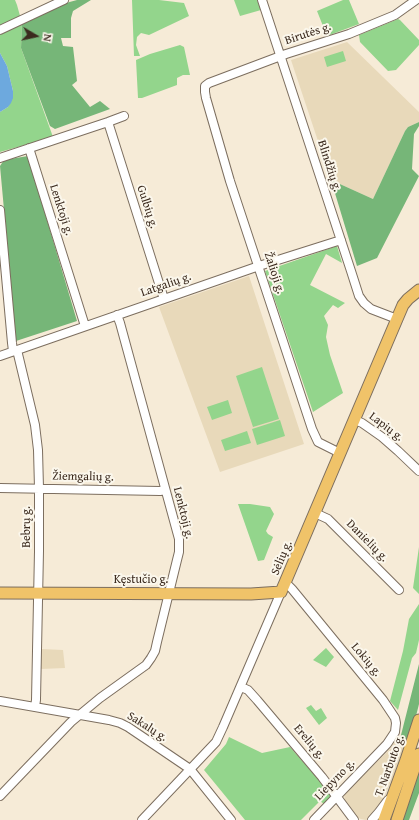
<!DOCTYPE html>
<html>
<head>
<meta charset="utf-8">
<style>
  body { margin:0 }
  #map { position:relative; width:419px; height:820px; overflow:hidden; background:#f6ebd7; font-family:"Gentium Book Plus",serif }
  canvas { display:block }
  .north { position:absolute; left:16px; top:16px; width:40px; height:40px; -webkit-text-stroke:3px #fbf7ec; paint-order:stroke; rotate:99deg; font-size:11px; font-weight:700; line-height:16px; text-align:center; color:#3b2a1e }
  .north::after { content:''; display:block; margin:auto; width:14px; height:18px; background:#3b2a1e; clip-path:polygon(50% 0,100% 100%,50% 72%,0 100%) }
</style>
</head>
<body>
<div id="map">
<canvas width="419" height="820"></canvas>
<div class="north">N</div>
</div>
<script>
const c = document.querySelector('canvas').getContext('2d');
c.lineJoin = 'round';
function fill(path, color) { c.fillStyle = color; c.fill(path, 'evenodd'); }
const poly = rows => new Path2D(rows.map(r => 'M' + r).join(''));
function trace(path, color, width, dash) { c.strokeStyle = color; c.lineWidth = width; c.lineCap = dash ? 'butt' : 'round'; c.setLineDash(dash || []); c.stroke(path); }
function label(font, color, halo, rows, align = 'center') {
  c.font = font + ' "Gentium Book Plus",serif'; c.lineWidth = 4; c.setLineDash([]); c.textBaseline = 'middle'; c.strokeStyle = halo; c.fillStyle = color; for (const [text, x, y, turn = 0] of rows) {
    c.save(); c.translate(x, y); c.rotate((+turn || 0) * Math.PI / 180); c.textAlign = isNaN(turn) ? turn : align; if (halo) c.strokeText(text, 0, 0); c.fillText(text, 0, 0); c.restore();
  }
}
const built = poly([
  [347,42,419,112,419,122,408,127,405,131,373,199,331,180,291,60],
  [249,276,304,444,220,472,159,307],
  [41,649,63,650,65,668,41,669],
  [397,737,407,742,381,806,372,818,366,820,361,819,356,817,345,801,344,794,391,748]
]);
const green = poly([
  [0,0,15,0,17,5,22,23,21,48,53,137,0,152,0,112,8,107,13,91,7,66,0,53],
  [132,0,159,0,184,3,189,16,149,35,141,33,137,37,136,45,140,56,134,56],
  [234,0,257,0,261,10,240,16],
  [343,0,349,0,359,24,327,36,317,11],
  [398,19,400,20,419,40,419,45,396,70,388,71,360,42,359,35],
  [180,45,184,47,190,75,183,75,177,78,177,85,142,98,138,98,136,60,150,54],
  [343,51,346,61,327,67,324,57],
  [337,246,342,263,326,254,310,285,345,303,338,308,333,305,324,316,328,325,326,337,330,355,343,393,313,412,265,271],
  [262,367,279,419,253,427,236,376],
  [228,400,232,413,212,420,207,407],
  [280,420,285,436,257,445,252,429],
  [247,431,251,443,225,451,221,440],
  [238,504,250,504,270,507,274,514,266,531,268,534,273,537,264,560,258,561],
  [419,547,419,594,413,588],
  [419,604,419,640,416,653,412,658,398,710,390,701,403,651,409,619],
  [326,648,334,657,326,667,313,660],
  [311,705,316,711,321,708,327,718,319,725,306,708],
  [229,737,262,753,290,747,332,795,324,804,320,801,301,820,245,820,204,770,226,744]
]);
const forest = poly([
  [77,0,91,0,73,11,71,18,71,38,61,38,63,46,73,47,77,81,72,85,90,107,100,101,110,109,55,129,50,126,21,48,22,23,66,3],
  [419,122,419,126,414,134,412,169,419,176,377,258,357,266,331,180,373,199,405,131,408,127],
  [28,156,77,321,16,341,0,166,4,160],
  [419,664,419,704,415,720,407,742,400,739],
  [419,772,419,793,409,820,402,820]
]);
const water = poly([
  [0,53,7,66,13,91,13,98,11,103,8,107,0,112]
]);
const minor = poly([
  [262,0,351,271,359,296,364,303,371,309,397,319],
  [0,30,64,0],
  [108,122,164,299],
  [29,148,85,326],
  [0,158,108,122,124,116],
  [0,210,12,343,13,351],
  [17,350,35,425,38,450,39,488,39,551,36,700,35,707],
  [0,356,259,266,341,240],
  [355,420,362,423,382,437,398,451,419,471],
  [340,453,318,442,312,429,230,181,206,98,205,92,205,86,209,83,286,54,349,34,395,15,416,0],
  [0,488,160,491,165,490],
  [315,513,328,519,399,590],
  [285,585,289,586,292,589,383,700,395,718,396,723,395,732,387,744,314,820],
  [241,687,248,690,257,700,322,777,354,820],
  [0,701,109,720,120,723,128,727,190,769,231,820],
  [0,796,71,722,100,698,139,670,146,665,151,658,155,651,157,642,177,560,179,552,179,539,120,323,117,315],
  [142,820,216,742,223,727,281,592],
  [372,820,379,812,388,800]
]);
const major = poly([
  [0,593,251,594,281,592,397,319,403,305,408,299,419,290],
  [384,820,406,760,419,720],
  [397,820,419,754]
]);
const streetNames = [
  ["Birutės g.",308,34,-18],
  ["Blindžių g.",329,166,72],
  ["Gulbių g.",147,207,72],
  ["Lenktoji g.",61,210,72],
  ["Žalioji g.",274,273,72],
  ["Latgalių g.",166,285,-19],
  ["Lapių g.",386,427,37],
  ["Žiemgalių g.",83,477,1],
  ["Lenktoji g.",183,513,76],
  ["Bebrų g.",27,527,-90],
  ["Danielių g.",367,541,45],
  ["Sėlių g.",282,558,-67],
  ["Kęstučio g.",141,580],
  ["Lokių g.",366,660,50],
  ["Sakalų g.",147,727,32],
  ["Erelių g.",309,742,50],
  ["T. Narbuto g.",390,766,-70],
  ["Liepyno g.",335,780,-46]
];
fill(built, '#e8d9ba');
fill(green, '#93d58c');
fill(forest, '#76b678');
fill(water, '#6da9de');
trace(minor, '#7c6e5f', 10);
trace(major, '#7c6e5f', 13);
trace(minor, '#fff', 8);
trace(major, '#f0c369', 11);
label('12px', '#3b2a1e', '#fbf7ec', streetNames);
</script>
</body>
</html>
